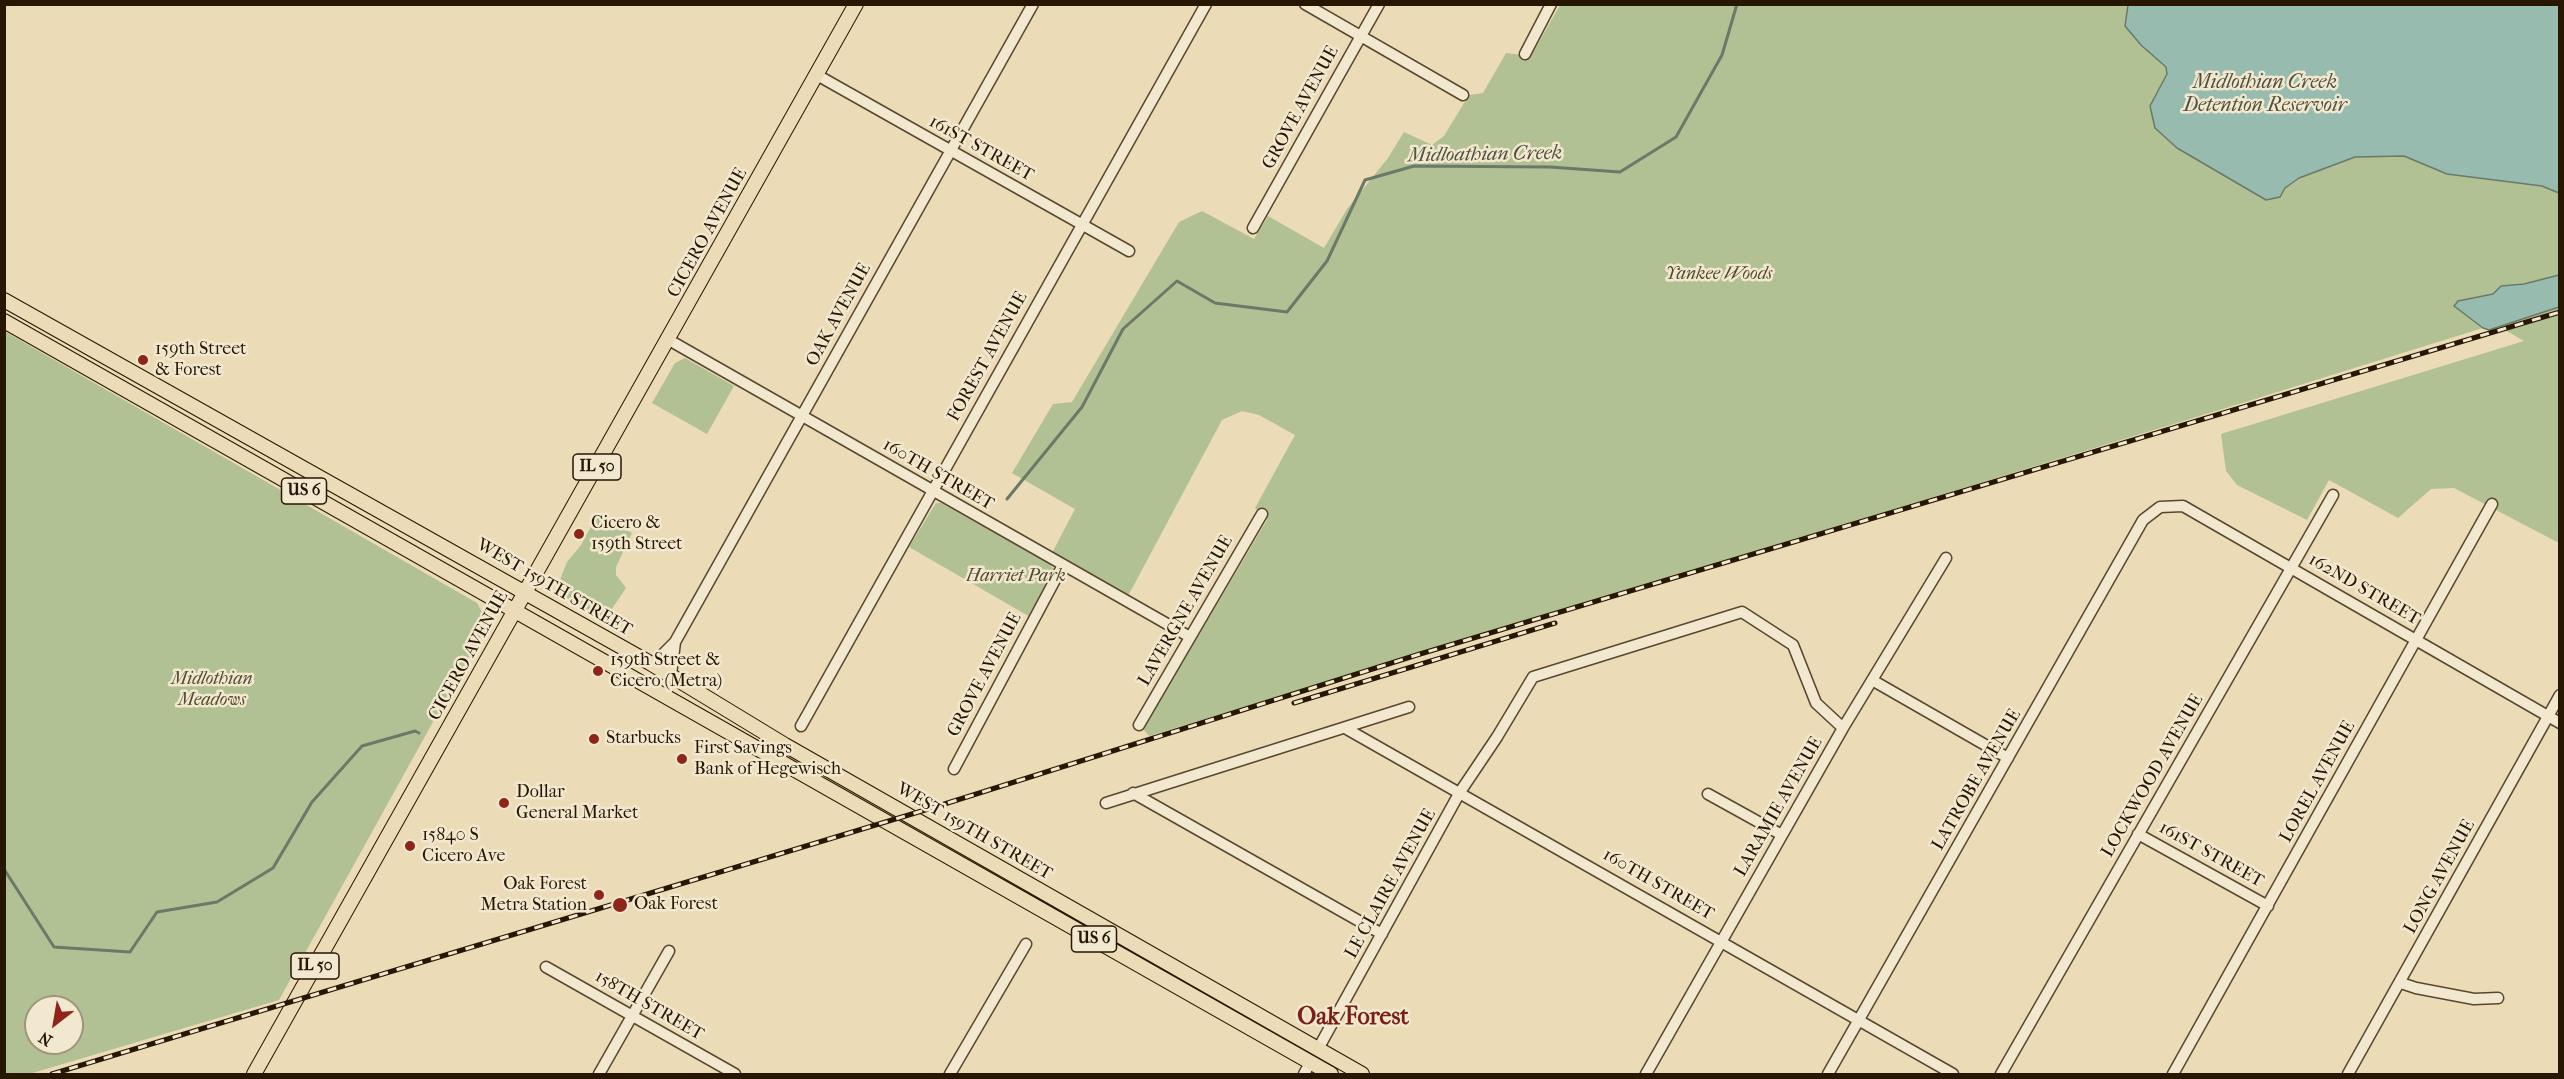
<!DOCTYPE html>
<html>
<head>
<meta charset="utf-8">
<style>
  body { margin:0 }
  #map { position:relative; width:2564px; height:1079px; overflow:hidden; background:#ebdbb6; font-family:"IM FELL French Canon",serif }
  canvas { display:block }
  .frame { position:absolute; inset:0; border:6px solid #271600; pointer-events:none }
  .north { position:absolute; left:24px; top:995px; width:60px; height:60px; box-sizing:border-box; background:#f2e8d0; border:2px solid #a1947d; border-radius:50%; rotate:211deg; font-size:16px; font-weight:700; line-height:24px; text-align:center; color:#271600 }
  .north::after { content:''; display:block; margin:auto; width:21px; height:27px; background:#8f2418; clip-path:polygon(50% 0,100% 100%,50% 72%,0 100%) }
</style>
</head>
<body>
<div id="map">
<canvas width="2564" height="1079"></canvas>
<div class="frame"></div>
<div class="north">N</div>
</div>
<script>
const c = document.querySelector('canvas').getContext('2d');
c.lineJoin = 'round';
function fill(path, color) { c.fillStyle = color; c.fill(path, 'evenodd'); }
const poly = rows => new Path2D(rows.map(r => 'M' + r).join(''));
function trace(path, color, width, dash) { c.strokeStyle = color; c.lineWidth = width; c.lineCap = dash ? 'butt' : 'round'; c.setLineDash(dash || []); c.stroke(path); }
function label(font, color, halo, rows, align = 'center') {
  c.font = font + ' "IM FELL French Canon",serif'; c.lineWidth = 5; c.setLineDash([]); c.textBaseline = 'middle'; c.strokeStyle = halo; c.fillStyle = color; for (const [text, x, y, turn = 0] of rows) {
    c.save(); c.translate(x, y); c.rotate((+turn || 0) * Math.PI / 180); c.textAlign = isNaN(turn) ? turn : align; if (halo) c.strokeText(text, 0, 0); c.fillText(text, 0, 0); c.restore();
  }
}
const green = poly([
  [1560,5,2559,5,2559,543,2454,488,2431,489,2398,518,2329,480,2307,520,2237,485,2226,471,2221,434,2524,341,2491,322,2480,326,2483,328,2226,408,1149,736,1143,729,1267,520,1255,508,1295,435,1259,415,1242,411,1222,420,1128,596,1052,553,1075,509,1012,473,1053,404,1072,402,1179,222,1202,211,1254,239,1268,216,1324,248,1347,209,1388,158,1404,132,1432,145,1444,136,1469,95,1483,93,1506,53,1531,56],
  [4,331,477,603,486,619,480,637,279,1000,29,1074,4,1074],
  [36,1007,72,1007,72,1043,36,1043],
  [685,358,734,386,707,434,652,403,675,363],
  [936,503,941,503,1050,564,1055,572,1032,618,909,547],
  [598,514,632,533,616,567,616,575,626,588,603,622,567,598,562,591,560,580,567,562,581,545]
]);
const water = poly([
  [2128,5,2559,5,2559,193,2542,186,2447,174,2404,156,2355,157,2299,178,2285,188,2280,197,2266,200,2177,148,2155,128,2150,106,2167,74,2166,67,2141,45,2125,26,2128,5],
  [2559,275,2559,307,2489,330,2483,328,2454,306,2458,301,2493,294,2501,286,2524,284,2559,275]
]);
const stream = poly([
  [1007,499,1082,407,1123,329,1177,281,1215,303,1287,312,1327,261,1365,180,1414,166,1550,167,1620,172,1676,137,1722,55,1737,4],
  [4,869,54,947,130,952,157,912,217,902,273,868,312,802,362,746,415,731,419,733]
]);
const minor = poly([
  [1305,4,1463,95],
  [1525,54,1551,4],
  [817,75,1129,251],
  [1253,228,1379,4],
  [669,340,1190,637],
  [650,663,657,660,675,642,1033,4],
  [671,675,675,642],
  [1872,680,2008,758],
  [1139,725,1262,514],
  [801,726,1206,4],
  [1345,728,1953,1074],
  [954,769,1063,565],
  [1133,793,1382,934],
  [1708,794,1782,835],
  [1106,803,1409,707],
  [2138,834,2268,906],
  [546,967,735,1074],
  [2401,983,2416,988,2474,999,2498,998],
  [1318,1049,1460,792,1497,737,1533,677,1742,612,1793,645,1816,703,1843,728],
  [599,1074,669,951],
  [950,1074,1026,944],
  [1304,1074,1310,1063],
  [1646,1074,1843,728,1946,558],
  [1828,1074,2143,520,2160,507,2183,506,2560,723],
  [2001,1074,2333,495],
  [2173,1074,2492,504],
  [2348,1074,2560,695]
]);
const major = poly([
  [4,300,650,663,785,745,1362,1074],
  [4,321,1331,1074],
  [254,1074,856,4]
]);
const rail = poly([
  [1294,703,1555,623],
  [52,1074,935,807,1420,654,2560,312]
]);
const markers = [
  [143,360,6,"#8f2418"],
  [579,534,6,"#8f2418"],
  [598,671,6,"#8f2418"],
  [594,739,6,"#8f2418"],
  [682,759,6,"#8f2418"],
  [504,803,6,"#8f2418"],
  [410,846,6,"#8f2418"],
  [599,895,6,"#8f2418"],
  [620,905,8,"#8f2418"]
];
const shields = [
  [597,467,48],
  [304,491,45],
  [1094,939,45],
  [315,966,48]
];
const shieldNames = [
  ["IL 50",597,467],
  ["US 6",304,491],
  ["US 6",1094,939],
  ["IL 50",315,966]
];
const streetNames = [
  ["GROVE AVENUE",1301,108,-61],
  ["161ST STREET",981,149,29],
  ["CICERO AVENUE",708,233,-61],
  ["OAK AVENUE",839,315,-61],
  ["FOREST AVENUE",988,357,-61],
  ["160TH STREET",938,475,30],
  ["WEST 159TH STREET",554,588,30],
  ["162ND STREET",2364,590,30],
  ["LAVERGNE AVENUE",1186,611,-60],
  ["CICERO AVENUE",469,656,-61],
  ["GROVE AVENUE",985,675,-62],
  ["LOCKWOOD AVENUE",2153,776,-60],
  ["LATROBE AVENUE",1977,780,-60],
  ["LOREL AVENUE",2318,782,-61],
  ["LARAMIE AVENUE",1779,807,-60],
  ["WEST 159TH STREET",974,832,30],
  ["161ST STREET",2211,855,29],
  ["LONG AVENUE",2440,877,-61],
  ["LE CLAIRE AVENUE",1391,884,-61],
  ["160TH STREET",1658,885,30],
  ["158TH STREET",649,1006,30]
];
const parkNames = [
  ["Yankee Woods",1719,275],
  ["Harriet Park",1016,577],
  ["Midlothian",212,680],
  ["Meadows",212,701]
];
const poiNames = [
  ["159th Street",155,350],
  ["& Forest",155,371],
  ["Cicero &",591,524],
  ["159th Street",591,545],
  ["159th Street &",610,661],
  ["Cicero (Metra)",610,682],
  ["Starbucks",606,739],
  ["First Savings",694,749],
  ["Bank of Hegewisch",694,770],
  ["Dollar",516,793],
  ["General Market",516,814],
  ["15840 S",422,836],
  ["Cicero Ave",422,857],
  ["Oak Forest",587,885,"right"],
  ["Metra Station",587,906,"right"],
  ["Oak Forest",634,905]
];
const waterNames = [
  ["Midlothian Creek",2265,83],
  ["Detention Reservoir",2265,106],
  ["Midloathian Creek",1485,155,-1]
];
const districtNames = [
  ["Oak Forest",1353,1018]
];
fill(green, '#b1c193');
fill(water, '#98bbaf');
trace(water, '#6b7969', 1.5);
trace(stream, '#6b7969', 3);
trace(minor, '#58472e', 13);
trace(major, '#271600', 16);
trace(minor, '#f2e8d0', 10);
trace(major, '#ebdbb6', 14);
trace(rail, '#271600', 5);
trace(rail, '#f2e8d0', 3, [9]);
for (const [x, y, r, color] of markers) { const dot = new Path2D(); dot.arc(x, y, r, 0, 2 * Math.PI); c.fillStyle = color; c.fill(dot); trace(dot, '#f2e8d0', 2); }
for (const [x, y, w] of shields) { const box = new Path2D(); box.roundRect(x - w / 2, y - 13, w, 26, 4.5); c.fillStyle = '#f2e8d0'; c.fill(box); trace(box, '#271600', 1.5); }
label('bold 16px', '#271600', null, shieldNames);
label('18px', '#271600', '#f2e8d0', streetNames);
label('italic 18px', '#50492c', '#f2e8d0', parkNames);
label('18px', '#271600', '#f2e8d0', poiNames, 'left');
label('italic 20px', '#4f503d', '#f2e8d0', waterNames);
label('bold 24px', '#7a1f14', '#f2e8d0', districtNames);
</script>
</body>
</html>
